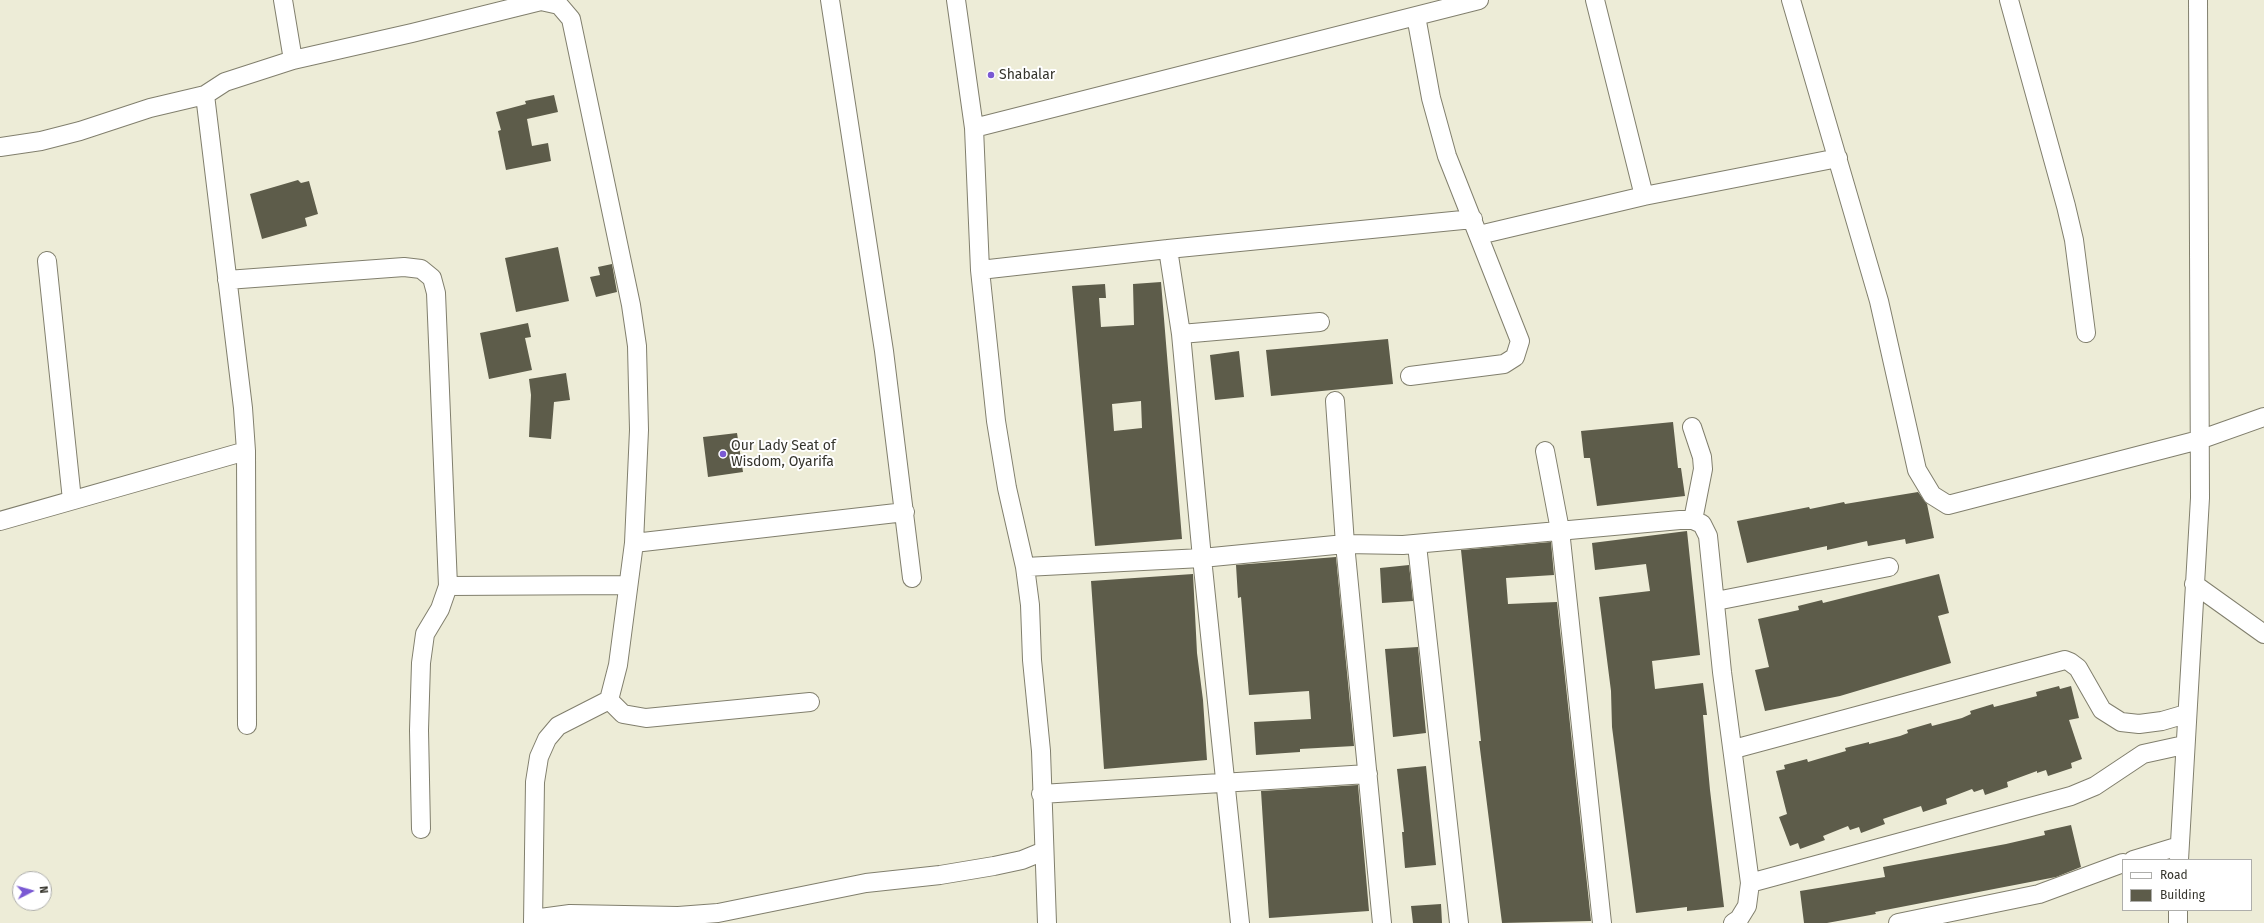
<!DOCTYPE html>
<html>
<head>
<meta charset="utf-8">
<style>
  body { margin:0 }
  #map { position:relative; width:2264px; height:923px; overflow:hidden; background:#edecd7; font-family:"Fira Sans",sans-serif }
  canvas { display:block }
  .legend { position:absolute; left:2122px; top:859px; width:130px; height:52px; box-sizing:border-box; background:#fff; border:1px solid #aeaeab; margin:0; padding:5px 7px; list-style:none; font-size:12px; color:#35342c }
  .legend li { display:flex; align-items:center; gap:8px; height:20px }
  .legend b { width:20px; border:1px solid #aeaeab }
  .north { position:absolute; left:12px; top:871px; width:40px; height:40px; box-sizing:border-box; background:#fff; border:1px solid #aeaeab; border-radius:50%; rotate:84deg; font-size:11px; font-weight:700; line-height:16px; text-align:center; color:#35342c }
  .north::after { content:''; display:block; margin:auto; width:14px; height:18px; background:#7a59d3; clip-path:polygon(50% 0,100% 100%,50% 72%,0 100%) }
</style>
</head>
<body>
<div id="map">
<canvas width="2264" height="923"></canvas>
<ul class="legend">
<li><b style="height:5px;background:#fff"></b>Road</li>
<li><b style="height:11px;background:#5d5c4a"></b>Building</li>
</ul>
<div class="north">N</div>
</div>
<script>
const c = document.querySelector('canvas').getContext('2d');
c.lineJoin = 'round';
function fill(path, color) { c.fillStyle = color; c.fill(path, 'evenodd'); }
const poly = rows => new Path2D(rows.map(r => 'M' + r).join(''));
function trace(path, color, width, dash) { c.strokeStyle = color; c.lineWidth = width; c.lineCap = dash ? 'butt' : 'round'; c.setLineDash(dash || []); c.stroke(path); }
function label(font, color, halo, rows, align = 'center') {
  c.font = font + ' "Fira Sans",sans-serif'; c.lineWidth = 4; c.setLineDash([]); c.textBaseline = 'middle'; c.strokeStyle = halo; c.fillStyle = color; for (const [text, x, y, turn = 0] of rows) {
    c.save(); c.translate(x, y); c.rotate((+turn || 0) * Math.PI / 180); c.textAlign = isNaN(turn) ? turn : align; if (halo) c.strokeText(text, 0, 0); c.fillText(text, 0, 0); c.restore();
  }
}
const building = poly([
  [554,95,558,112,527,119,532,146,548,143,551,161,506,170,498,131,501,130,496,112,526,104,525,101],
  [298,180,301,183,309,181,318,214,305,218,307,226,262,239,250,194],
  [558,247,569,301,516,312,505,258],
  [612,264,617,292,596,297,590,277,600,275,598,267],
  [1161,282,1182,539,1095,546,1072,286,1105,284,1106,298,1099,298,1101,327,1134,325,1133,284],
  [1141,401,1142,428,1114,431,1112,404],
  [528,323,531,337,525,338,532,370,489,379,480,333],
  [1388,339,1393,384,1271,396,1266,350],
  [1239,351,1244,397,1215,400,1210,355],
  [566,373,570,400,554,402,551,439,529,437,531,395,529,379],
  [1673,422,1678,468,1681,468,1685,496,1597,506,1590,458,1584,458,1581,431],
  [737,433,743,472,708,477,703,437],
  [1918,492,1927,504,1934,538,1906,544,1905,539,1868,546,1867,541,1827,550,1827,546,1747,563,1737,521,1809,507,1810,509,1844,502,1845,504],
  [1687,531,1700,655,1652,661,1655,689,1703,683,1707,715,1703,715,1710,790,1724,907,1687,911,1687,907,1636,913,1612,727,1611,691,1599,597,1650,591,1646,564,1595,570,1592,543],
  [1551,542,1554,575,1506,578,1508,604,1557,602,1591,921,1502,923,1479,741,1481,741,1461,550],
  [1336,557,1354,746,1300,749,1300,752,1256,755,1254,722,1311,719,1309,691,1249,695,1241,597,1238,598,1236,565],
  [1409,565,1413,601,1382,603,1380,568],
  [1193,574,1197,653,1203,700,1207,760,1104,769,1091,581],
  [1939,574,1949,613,1938,616,1951,663,1840,696,1765,711,1755,670,1769,667,1758,619,1799,610,1798,606,1822,600,1823,603],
  [1418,647,1426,733,1393,737,1385,649],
  [2059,686,2060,689,2071,686,2079,718,2069,720,2082,759,2071,763,2072,768,2048,776,2046,770,2037,773,2037,771,2007,782,2008,787,1985,795,1983,789,1974,792,1972,789,1946,799,1947,804,1923,812,1921,806,1912,809,1883,819,1885,824,1861,833,1859,827,1850,830,1848,826,1823,836,1825,840,1800,849,1798,843,1790,846,1779,817,1787,814,1776,771,1785,769,1784,765,1807,759,1808,762,1818,759,1846,751,1845,748,1869,742,1869,744,1900,736,1908,733,1907,730,1931,723,1932,726,1962,718,1971,714,1970,711,1993,704,1994,707,2037,696,2036,692],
  [1426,766,1436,865,1405,868,1402,832,1404,832,1397,769],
  [1358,785,1369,911,1269,918,1261,791],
  [2071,825,2081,867,2056,877,1875,912,1876,914,1827,923,1804,923,1800,891,1885,877,1883,867,2006,844,2045,835,2044,831],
  [1441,904,1442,923,1413,923,1411,906]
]);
const minor = poly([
  [283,0,293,60],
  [830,0,884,351,912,578],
  [956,0,974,128,980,270,996,421,1007,488,1025,567,1030,605,1032,660,1041,751,1047,923],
  [1595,0,1644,196],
  [1791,0,1879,301,1917,470,1932,495,1948,505,2199,440,2264,417],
  [2009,0,2066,206,2074,240,2086,333],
  [974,128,1479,0],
  [0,147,41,141,80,131,150,108,205,95],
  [1479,235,1644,196,1838,158],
  [1168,249,1181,334,1202,558,1240,923],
  [47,261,72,500],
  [980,270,1168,249,1473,219],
  [227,280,404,267,421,269,432,278,436,293,448,586,440,609,425,634,421,663,419,730,421,829],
  [1181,334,1320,322],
  [1410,376,1504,364,1515,357,1520,341,1447,156,1431,98,1416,16],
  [1335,401,1345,544,1403,545,1680,520,1693,520,1702,524,1708,536,1722,672,1750,883,1747,906,1739,919,1733,923],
  [1692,427,1702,457,1703,469,1693,520],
  [1545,451,1560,530,1602,923],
  [0,521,246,451],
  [634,543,905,512],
  [1417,545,1459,923],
  [1025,567,1202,558,1345,544,1382,923],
  [2194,584,2264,634],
  [448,586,628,585],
  [1716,601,1889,567],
  [609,700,623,714,646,718,810,702],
  [247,725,246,451,243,408,205,95,225,82,293,60,412,33,541,1,559,5,571,19,631,305,637,346,639,430,634,543,618,665,609,700,558,726,547,739,539,757,535,782,533,923],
  [1734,749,2065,660,2070,662,2078,668,2102,710,2121,722,2139,724,2162,721,2186,714],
  [1041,794,1368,774],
  [2133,860,2179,846],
  [2179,860,2200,498,2198,0],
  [1750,883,2071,796,2095,786,2143,754,2184,745],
  [533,919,570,914,678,916,718,913,866,883,940,875,994,866,1022,860,1044,851],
  [1898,923,2039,894,2123,863],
  [2178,923,2178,910]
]);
const markers = [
  [991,75,4,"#7a59d3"],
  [723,454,4,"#7a59d3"]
];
const poiNames = [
  ["Shabalar",999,75],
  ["Our Lady Seat of",731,446],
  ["Wisdom, Oyarifa",731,462]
];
fill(building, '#5d5c4a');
trace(minor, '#817f6d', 20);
trace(minor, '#fff', 18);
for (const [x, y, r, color] of markers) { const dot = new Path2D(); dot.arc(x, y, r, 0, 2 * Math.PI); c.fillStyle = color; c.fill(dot); trace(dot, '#fff', 1.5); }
label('14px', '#35342c', '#fff', poiNames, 'left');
</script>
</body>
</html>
